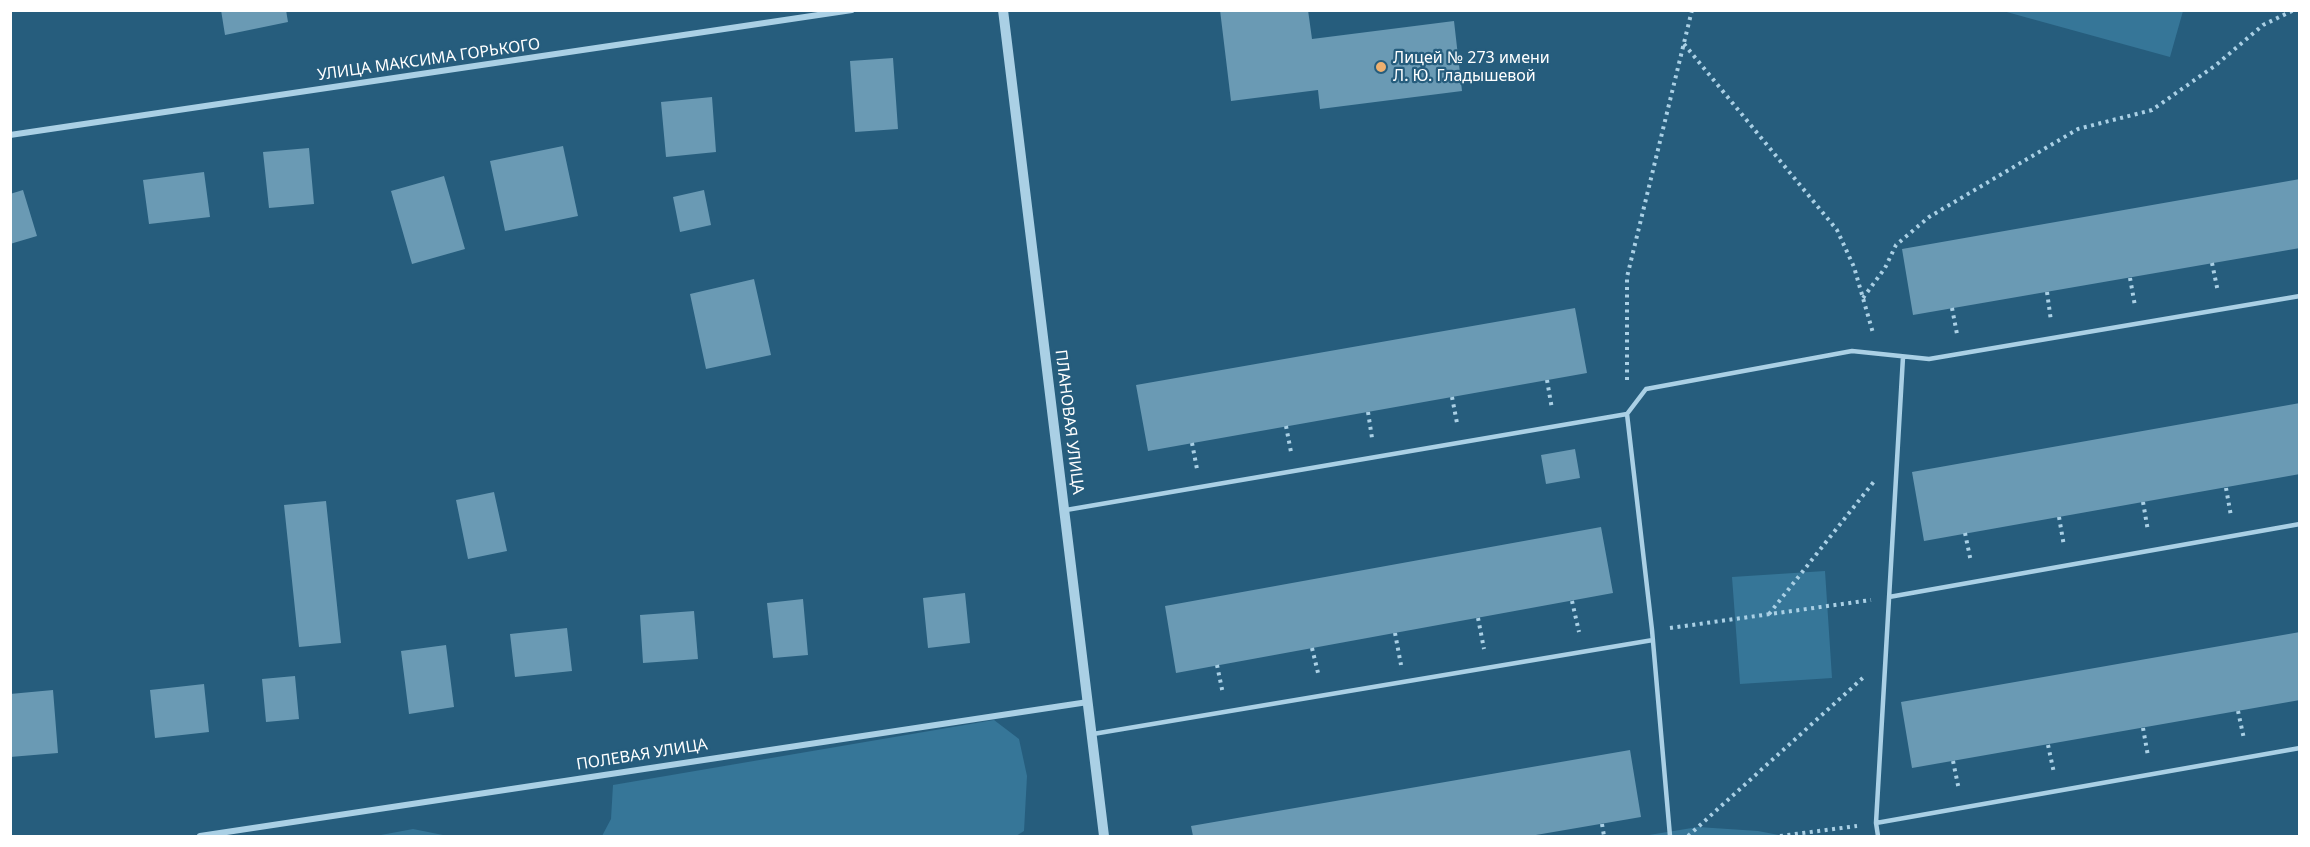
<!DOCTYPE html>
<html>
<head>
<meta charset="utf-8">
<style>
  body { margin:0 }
  #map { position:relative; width:2310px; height:847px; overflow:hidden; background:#265d7d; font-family:"Noto Sans",sans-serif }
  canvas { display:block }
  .frame { position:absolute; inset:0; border:12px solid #fff; pointer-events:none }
</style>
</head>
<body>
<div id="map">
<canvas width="2310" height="847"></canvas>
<div class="frame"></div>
</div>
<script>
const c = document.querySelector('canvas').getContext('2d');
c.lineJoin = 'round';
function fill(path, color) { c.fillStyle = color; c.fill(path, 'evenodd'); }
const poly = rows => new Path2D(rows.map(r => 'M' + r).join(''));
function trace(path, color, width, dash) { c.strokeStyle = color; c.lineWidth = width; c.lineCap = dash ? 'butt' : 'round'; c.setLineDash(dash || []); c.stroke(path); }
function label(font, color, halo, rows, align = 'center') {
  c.font = font + ' "Noto Sans",sans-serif'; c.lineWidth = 4.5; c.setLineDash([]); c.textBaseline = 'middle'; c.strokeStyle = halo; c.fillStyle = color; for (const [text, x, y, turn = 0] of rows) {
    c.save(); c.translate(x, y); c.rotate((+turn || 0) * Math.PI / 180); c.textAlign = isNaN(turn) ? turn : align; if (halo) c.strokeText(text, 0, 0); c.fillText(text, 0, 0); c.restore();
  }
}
const green = poly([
  [2003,11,2183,10,2183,11,2170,57],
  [1825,571,1832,678,1740,684,1732,577],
  [994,720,1019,739,1027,776,1024,831,1016,836,602,836,611,819,613,785],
  [1698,827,1758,831,1784,836,1643,836],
  [413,829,448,836,378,836,381,835]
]);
const building = poly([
  [221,10,286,10,288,22,225,35],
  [1220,10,1308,10,1312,39,1454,21,1462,91,1320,109,1318,90,1231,101],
  [893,58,898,129,855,132,850,61],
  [712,97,716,152,666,157,661,102],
  [563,146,578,216,505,231,490,161],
  [309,148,314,204,269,208,263,152],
  [204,172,210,217,149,224,143,180],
  [444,176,465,249,412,264,391,191],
  [2300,179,2300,248,1913,315,1902,249],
  [23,190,37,236,10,244,10,194],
  [704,190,711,225,680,232,673,197],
  [754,279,771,355,706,369,690,294],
  [1575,308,1587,373,1148,451,1136,385],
  [2300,403,2300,474,1924,541,1912,472],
  [1575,449,1580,478,1546,484,1541,455],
  [494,492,507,551,468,559,456,500],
  [326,501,341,643,299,647,284,505],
  [1601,527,1613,593,1176,673,1165,606],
  [965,593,970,643,928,648,923,598],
  [803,599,808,655,773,658,767,603],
  [694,611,698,659,643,663,640,615],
  [567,628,572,671,515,677,510,634],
  [2300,632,2300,700,1912,768,1901,702],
  [446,645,454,707,409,714,401,651],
  [295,676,299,719,266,722,262,679],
  [204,684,209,732,155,738,150,690],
  [53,690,58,753,10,757,10,694],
  [1630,750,1641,817,1530,836,1193,836,1191,826]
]);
const path = poly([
  [1684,44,1837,230,1854,267,1873,333],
  [2212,263,2218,292],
  [2130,278,2135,306],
  [2047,292,2051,321],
  [1863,298,1885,268,1896,245,1929,217,2078,129,2152,110,2216,65,2263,25,2294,10],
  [1952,308,1957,334],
  [1547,380,1552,409],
  [1627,380,1627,277,1692,10],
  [1452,397,1457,423],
  [1368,412,1372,438],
  [1286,426,1291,452],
  [1192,443,1197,469],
  [2226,488,2231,516],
  [2143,502,2148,531],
  [2059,517,2064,546],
  [1965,533,1971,562],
  [1572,601,1579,632],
  [1769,614,1876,479],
  [1478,618,1484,649],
  [1670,628,1871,600],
  [1395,633,1401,665],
  [1312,648,1319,677],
  [1217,665,1223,694],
  [2238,711,2244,739],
  [2143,728,2148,756],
  [2048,745,2054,773],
  [1953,761,1959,790],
  [1602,824,1604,836],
  [1688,836,1865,676],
  [1780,836,1857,826]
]);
const service = poly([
  [1627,414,1652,630,1670,836],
  [1066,510,1627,414,1646,389,1852,351,1929,359,2300,296],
  [1889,597,2300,524],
  [1093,734,1653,640],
  [1876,823,2300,748],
  [1878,836,1876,823,1903,357]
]);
const minor = poly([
  [10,135,852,10],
  [200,836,1088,702]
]);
const tertiary = poly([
  [1003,10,1104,836]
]);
const markers = [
  [1381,67,6,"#eeb06f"]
];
const poiNames = [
  ["Лицей № 273 имени",1393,58],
  ["Л. Ю. Гладышевой",1393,76]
];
const streetNames = [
  ["УЛИЦА МАКСИМА ГОРЬКОГО",429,60,-8],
  ["ПЛАНОВАЯ УЛИЦА",1069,422,83],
  ["ПОЛЕВАЯ УЛИЦА",642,755,-9]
];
fill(green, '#367698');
fill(building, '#6a9ab4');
trace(path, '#aad0e5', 4, [3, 4.5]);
trace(service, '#aad0e5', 4.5);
trace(minor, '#aad0e5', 6);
trace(tertiary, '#aad0e5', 10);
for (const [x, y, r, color] of markers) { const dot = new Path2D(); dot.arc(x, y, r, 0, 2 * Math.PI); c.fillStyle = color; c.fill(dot); trace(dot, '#265d7d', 2); }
label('16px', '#fff', '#265d7d', poiNames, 'left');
label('16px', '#fff', '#265d7d', streetNames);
</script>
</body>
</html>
